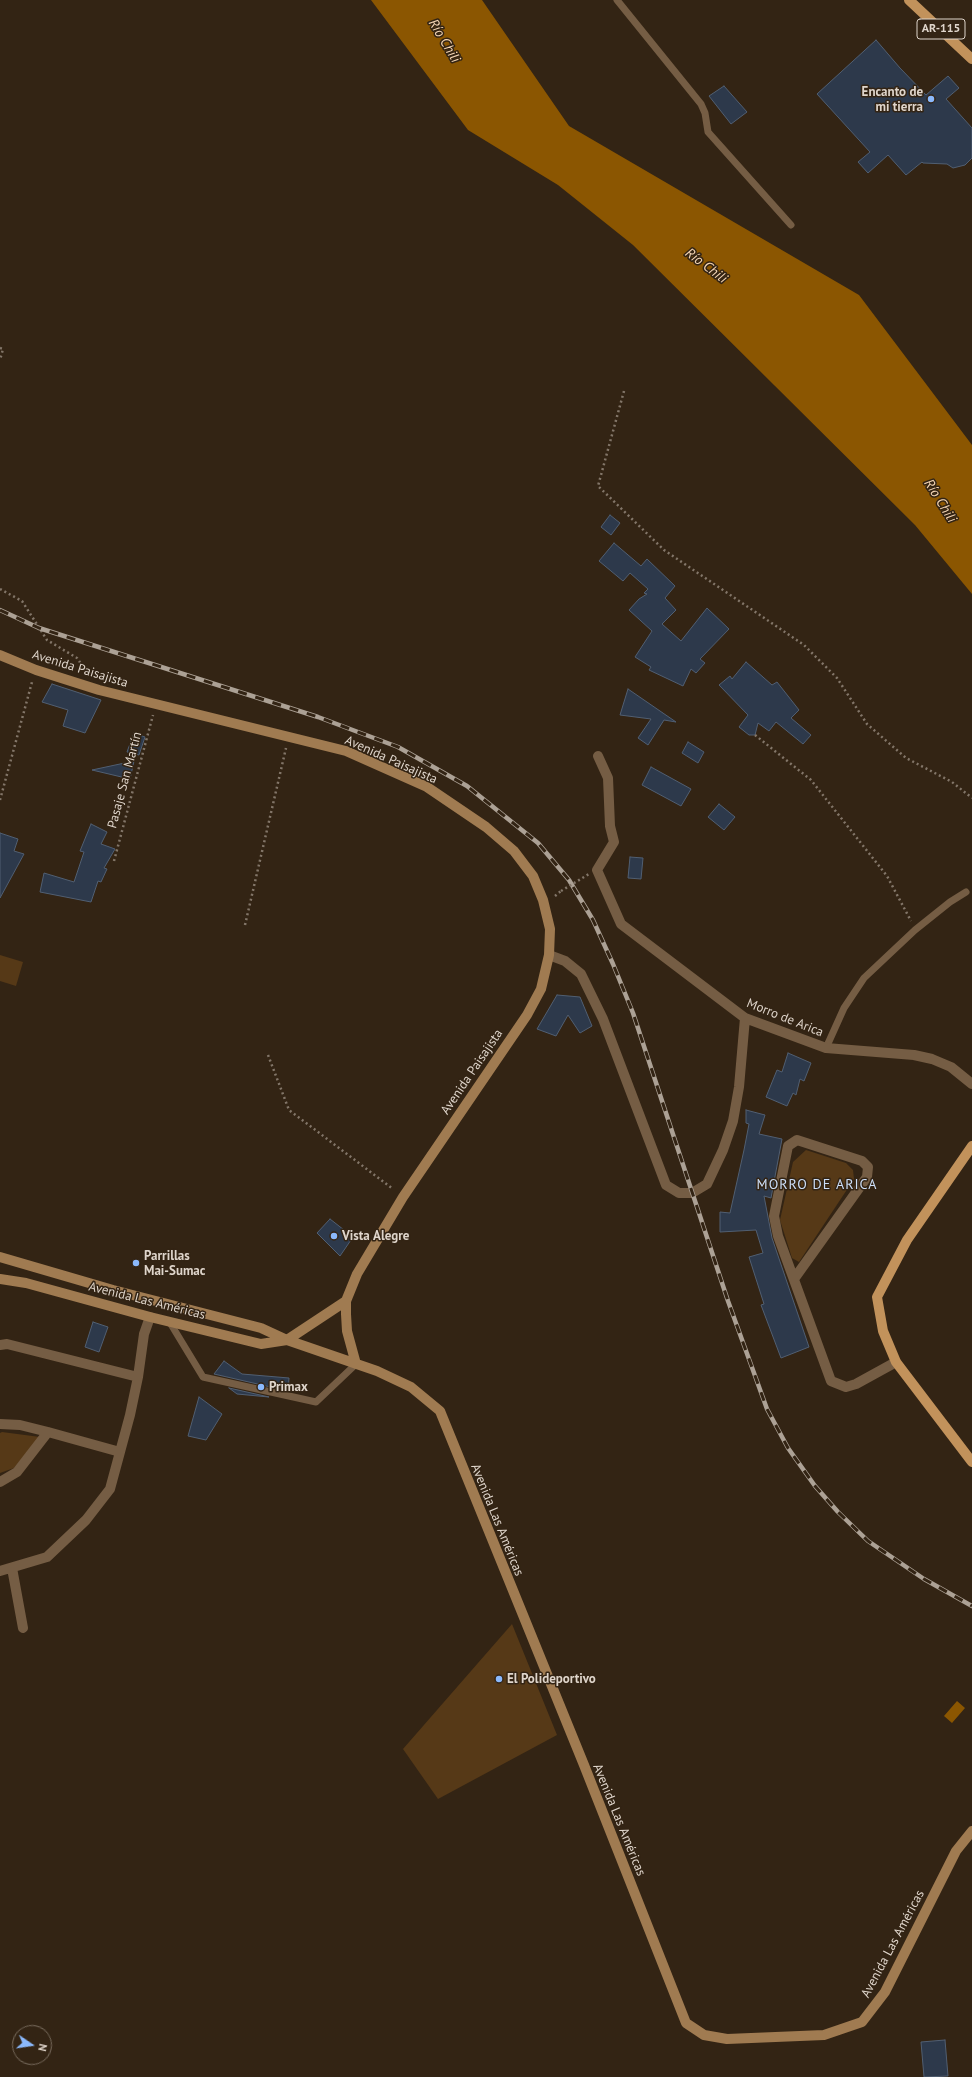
<!DOCTYPE html>
<html>
<head>
<meta charset="utf-8">
<style>
  body { margin:0 }
  #map { position:relative; width:972px; height:2077px; overflow:hidden; background:#332414; font-family:"PT Sans",sans-serif }
  canvas { display:block }
  .north { position:absolute; left:12px; top:2025px; width:40px; height:40px; box-sizing:border-box; background:#332414; border:1px solid #786b5d; border-radius:50%; rotate:103deg; font-size:11px; font-weight:700; line-height:16px; text-align:center; color:#dfd5cb }
  .north::after { content:''; display:block; margin:auto; width:14px; height:18px; background:#8bb9fc; clip-path:polygon(50% 0,100% 100%,50% 72%,0 100%) }
</style>
</head>
<body>
<div id="map">
<canvas width="972" height="2077"></canvas>
<div class="north">N</div>
</div>
<script>
const c = document.querySelector('canvas').getContext('2d');
c.lineJoin = 'round';
function fill(path, color) { c.fillStyle = color; c.fill(path, 'evenodd'); }
const poly = rows => new Path2D(rows.map(r => 'M' + r).join(''));
function trace(path, color, width, dash) { c.strokeStyle = color; c.lineWidth = width; c.lineCap = dash ? 'butt' : 'round'; c.setLineDash(dash || []); c.stroke(path); }
function label(font, color, halo, rows, align = 'center') {
  c.font = font + ' "PT Sans",sans-serif'; c.lineWidth = 3; c.setLineDash([]); c.textBaseline = 'middle'; c.strokeStyle = halo; c.fillStyle = color; for (const [text, x, y, turn = 0] of rows) {
    c.save(); c.translate(x, y); c.rotate((+turn || 0) * Math.PI / 180); c.textAlign = isNaN(turn) ? turn : align; if (halo) c.strokeText(text, 0, 0); c.fillText(text, 0, 0); c.restore();
  }
}
const green = poly([
  [0,955,23,962,16,986,0,981],
  [806,1150,846,1163,853,1170,854,1179,799,1262,792,1258,780,1220,793,1162],
  [2,1432,40,1437,14,1468,0,1473,0,1433],
  [512,1624,557,1735,438,1799,403,1749]
]);
const water = poly([
  [371,0,482,0,569,126,859,295,972,445,972,594,915,525,633,245,558,185,468,130],
  [957,1701,965,1708,952,1723,944,1716]
]);
const building = poly([
  [876,40,900,68,926,95,948,76,959,88,946,99,972,128,972,158,965,165,953,168,947,164,923,163,922,162,906,175,888,155,868,173,858,162,870,152,817,94,876,40],
  [724,86,747,112,731,124,709,96,724,86],
  [610,515,620,523,611,535,601,527,610,515],
  [614,543,641,566,647,559,675,586,665,598,676,610,662,624,681,641,707,608,729,629,700,659,705,663,696,673,691,669,683,686,649,670,651,667,635,657,652,631,629,610,639,599,647,594,644,593,648,589,630,573,623,581,599,561,614,543],
  [746,662,772,685,777,682,799,710,791,718,811,735,803,744,776,722,769,731,758,723,755,735,749,735,739,727,748,715,719,685,730,676,732,679,746,662],
  [52,684,101,700,85,733,63,726,68,710,42,702,52,684],
  [628,689,676,722,664,720,648,745,638,738,651,719,620,715,628,689],
  [134,733,145,737,139,755,127,752,134,733],
  [688,742,704,752,698,763,682,753,688,742],
  [134,761,130,779,92,770,134,761],
  [651,767,691,789,681,806,642,785,651,767],
  [719,804,735,817,724,830,708,817,719,804],
  [91,824,107,832,101,844,115,849,104,868,107,869,101,882,98,881,91,902,40,892,44,873,74,882,84,852,80,851,91,824],
  [0,833,18,839,14,851,24,854,0,898,0,833],
  [630,857,643,858,641,879,628,878,630,857],
  [557,995,580,997,592,1026,580,1033,568,1015,556,1036,537,1029,557,995],
  [788,1053,811,1063,804,1081,800,1079,796,1095,793,1093,787,1106,766,1097,777,1070,782,1072,788,1053],
  [746,1110,765,1115,759,1134,782,1139,771,1198,764,1196,772,1238,809,1347,781,1358,761,1305,764,1304,749,1257,763,1253,756,1230,720,1232,720,1212,730,1213,744,1150,749,1124,746,1123,746,1110],
  [330,1219,353,1237,340,1256,317,1233,330,1219],
  [93,1322,108,1327,99,1352,85,1347,93,1322],
  [224,1361,242,1374,289,1378,288,1391,214,1374,224,1361],
  [229,1388,269,1397,237,1394,229,1388],
  [199,1397,222,1414,206,1440,188,1436,199,1397],
  [945,2040,948,2076,924,2077,921,2042,945,2040]
]);
const path = poly([
  [0,348,3,349,0,360],
  [624,391,598,486,664,550,804,645,837,678,867,724,906,758,952,782,972,798],
  [0,589,22,601,47,640,77,658,88,674],
  [755,735,811,780,887,876,911,921],
  [0,800,32,682],
  [114,861,153,715],
  [555,896,561,891],
  [245,925,286,748],
  [268,1055,289,1110,393,1189]
]);
const service = poly([
  [617,0,701,104,705,113,708,132,791,225],
  [826,1048,844,1008,864,978,915,930,950,902,966,892],
  [169,1321,203,1377,316,1402,356,1364]
]);
const minor = poly([
  [598,756,608,778,610,826,614,842,597,870,621,924,745,1018,826,1048,914,1055,932,1059,951,1067,972,1084],
  [549,955,565,961,581,974,603,1019,666,1185,679,1193,692,1193,707,1184,723,1150,733,1121,739,1087,745,1018],
  [794,1279,867,1177,868,1167,862,1161,797,1140,788,1146,774,1216,778,1236,831,1381,846,1387,856,1384,896,1362],
  [0,1345,7,1344,138,1377],
  [0,1424,20,1425,48,1432,120,1452],
  [0,1482,17,1472,48,1432],
  [12,1568,23,1628],
  [0,1571,47,1557,86,1520,110,1489,130,1415,138,1377,144,1334,150,1317]
]);
const secondary = poly([
  [0,655,36,670,99,690,346,751,427,787,486,827,514,851,533,876,543,900,550,929,549,955,541,989,527,1015,403,1197,357,1274,346,1301,346,1314,347,1331,356,1364],
  [0,1257,113,1290,261,1328,287,1340,377,1371,411,1387,440,1411,584,1765,686,2023,704,2035,727,2039,824,2035,862,2022,885,1992,956,1851,972,1831],
  [0,1279,26,1283,150,1317,261,1344,287,1340,346,1301]
]);
const primary = poly([
  [909,0,972,59],
  [972,1146,907,1240,877,1297,883,1331,896,1362,972,1462]
]);
const rail = poly([
  [0,610,39,628,318,717,398,747,467,786,538,843,569,880,593,920,613,964,633,1013,728,1301,767,1409,788,1448,815,1486,838,1512,868,1541,924,1579,972,1606]
]);
const pathBridge = poly([
  [561,891,589,874]
]);
const markers = [
  [931,99,4,"#8bb9fc"],
  [334,1236,4,"#8bb9fc"],
  [136,1263,4,"#8bb9fc"],
  [261,1387,4,"#8bb9fc"],
  [499,1679,4,"#8bb9fc"]
];
const shields = [
  [941,29,48]
];
const shieldNames = [
  ["AR-115",941,29]
];
const poiNames = [
  ["Encanto de",923,92,"right"],
  ["mi tierra",923,107,"right"],
  ["Vista Alegre",342,1236],
  ["Parrillas",144,1256],
  ["Mai-Sumac",144,1271],
  ["Primax",269,1387],
  ["El Polideportivo",507,1679]
];
const streetNames = [
  ["Avenida Paisajista",80,669,17],
  ["Avenida Paisajista",391,760,24],
  ["Pasaje San Martín",125,780,-75],
  ["Morro de Arica",785,1018,22],
  ["Avenida Paisajista",472,1072,-56],
  ["Avenida Las Américas",147,1301,14],
  ["Avenida Las Américas",497,1520,68],
  ["Avenida Las Américas",619,1820,68],
  ["Avenida Las Américas",893,1944,-62]
];
const waterNames = [
  ["Río Chili",444,41,59],
  ["Río Chili",706,266,37],
  ["Río Chili",940,501,58]
];
const neighbourhoodNames = [
  ["MORRO DE ARICA",817,1185]
];
fill(green, '#563917');
fill(water, '#8b5601');
fill(building, '#2d394b');
trace(building, '#515f72', 1);
trace(path, '#837669', 2.5, [2, 3]);
trace(service, '#755d44', 7);
trace(minor, '#755d44', 10);
trace(secondary, '#a07b51', 10);
trace(primary, '#c2925b', 10);
trace(rail, '#aca195', 4.5);
trace(rail, '#332414', 3, [9]);
trace(pathBridge, '#837669', 2.5, [2, 3]);
for (const [x, y, r, color] of markers) { const dot = new Path2D(); dot.arc(x, y, r, 0, 2 * Math.PI); c.fillStyle = color; c.fill(dot); trace(dot, '#332414', 1.5); }
for (const [x, y, w] of shields) { const box = new Path2D(); box.roundRect(x - w / 2, y - 10, w, 20, 3); c.fillStyle = '#332414'; c.fill(box); trace(box, '#dfd5cb', 1); }
label('bold 12px', '#dfd5cb', null, shieldNames);
label('bold 13px', '#dfd5cb', '#332414', poiNames, 'left');
label('13px', '#dfd5cb', '#332414', streetNames);
label('italic 14px', '#f4d5b4', '#332414', waterNames);
c.letterSpacing = '1px';
label('14px', '#cddff9', '#332414', neighbourhoodNames);
c.letterSpacing = '0px';
</script>
</body>
</html>
